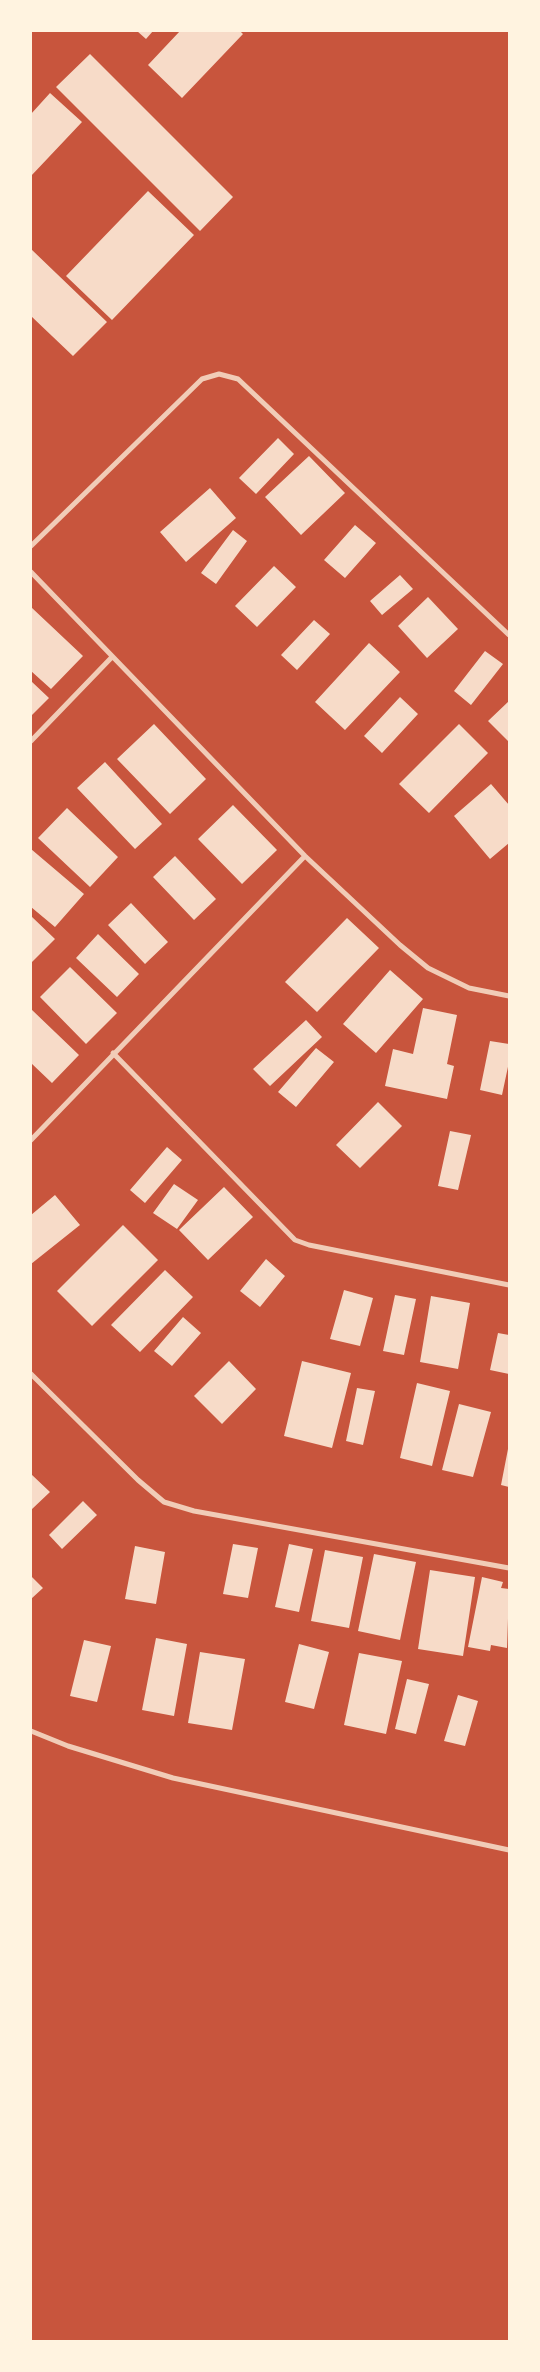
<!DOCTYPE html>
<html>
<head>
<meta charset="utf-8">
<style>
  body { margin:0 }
  #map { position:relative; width:540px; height:2372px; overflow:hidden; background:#c8553d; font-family:Overpass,sans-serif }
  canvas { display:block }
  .frame { position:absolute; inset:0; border:32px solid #fff3e0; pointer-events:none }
</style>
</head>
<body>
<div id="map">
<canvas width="540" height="2372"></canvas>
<div class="frame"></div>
</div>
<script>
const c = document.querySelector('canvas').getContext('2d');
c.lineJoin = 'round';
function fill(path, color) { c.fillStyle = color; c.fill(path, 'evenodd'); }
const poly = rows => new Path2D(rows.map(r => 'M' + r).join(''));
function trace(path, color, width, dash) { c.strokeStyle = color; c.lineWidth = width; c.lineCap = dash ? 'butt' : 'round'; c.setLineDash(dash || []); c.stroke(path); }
const building = poly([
  [137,31,153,31,146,39],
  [180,31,240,31,243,34,182,98,148,65],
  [90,54,233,197,200,231,56,87],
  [50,93,82,122,31,176,31,114],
  [148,191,194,235,112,320,66,276],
  [31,249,107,322,73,356,31,316],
  [278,438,294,454,256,494,239,478],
  [309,456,345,493,301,535,265,497],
  [210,488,236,518,186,562,160,532],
  [355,525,376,543,345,578,324,560],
  [233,530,247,541,216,584,201,573],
  [274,566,296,587,257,627,235,606],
  [400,575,413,589,382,615,370,601],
  [428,597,458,629,427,658,398,626],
  [31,607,83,656,51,689,31,671],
  [314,620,330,634,297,670,281,655],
  [369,643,400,672,345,730,315,702],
  [485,651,503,664,471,705,454,691],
  [31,681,49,698,31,716],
  [400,697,418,714,382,753,364,736],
  [509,701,509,742,488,721],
  [154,724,206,779,170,814,117,759],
  [459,724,488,753,429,813,399,784],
  [105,762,162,824,135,849,77,788],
  [491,784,509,805,509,843,490,859,454,816],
  [233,805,277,850,242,884,198,839],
  [67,808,118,857,90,887,38,838],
  [31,849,84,894,55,927,31,907],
  [175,856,216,899,194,920,153,877],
  [131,903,168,942,145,964,108,925],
  [31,916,55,939,31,963],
  [347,918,379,948,317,1012,285,982],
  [98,934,139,974,117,997,76,958],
  [70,967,117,1013,86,1044,40,997],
  [390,970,423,999,376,1053,343,1024],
  [423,1008,457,1015,447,1064,454,1066,447,1099,385,1086,393,1049,413,1054],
  [31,1009,79,1055,52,1083,31,1063],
  [306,1020,322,1037,270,1086,253,1069],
  [490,1041,509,1044,509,1062,502,1095,480,1090],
  [316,1048,334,1062,296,1107,278,1092],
  [378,1102,402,1126,360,1168,336,1145],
  [450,1131,471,1135,458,1190,438,1186],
  [167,1147,182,1160,145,1203,130,1190],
  [174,1184,198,1200,177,1229,153,1213],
  [224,1187,253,1217,208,1260,179,1230],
  [55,1195,80,1225,31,1264,31,1215],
  [123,1225,158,1260,92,1326,57,1291],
  [266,1259,285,1276,260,1307,240,1291],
  [165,1270,193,1297,140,1352,111,1325],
  [344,1290,373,1298,360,1346,330,1339],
  [395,1295,416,1299,404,1355,383,1351],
  [431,1296,470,1303,458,1369,420,1362],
  [183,1317,201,1333,172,1366,154,1351],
  [498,1333,509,1335,509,1374,490,1370],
  [229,1361,256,1389,222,1424,194,1396],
  [302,1361,351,1373,332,1448,284,1436],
  [417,1383,450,1391,432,1466,400,1458],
  [357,1388,375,1391,363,1445,346,1441],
  [459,1404,491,1412,473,1477,442,1470],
  [508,1449,509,1449,509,1487,501,1485],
  [31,1474,50,1492,31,1510],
  [83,1501,97,1515,62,1549,49,1535],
  [233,1544,258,1548,248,1598,223,1594],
  [289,1544,313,1549,299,1612,275,1607],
  [135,1546,165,1552,156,1604,125,1599],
  [325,1550,363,1557,349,1628,311,1621],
  [374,1554,416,1562,400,1640,358,1631],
  [430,1570,475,1577,463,1656,418,1649],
  [31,1576,43,1588,31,1599],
  [482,1577,503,1582,501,1588,509,1589,507,1648,491,1645,490,1651,468,1647],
  [156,1638,187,1644,174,1716,142,1710],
  [84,1640,111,1646,97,1702,70,1696],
  [299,1644,329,1652,314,1709,285,1702],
  [200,1652,245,1659,232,1730,188,1723],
  [359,1653,402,1661,386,1734,344,1725],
  [407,1679,429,1684,416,1734,395,1729],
  [458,1695,478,1701,465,1746,444,1741]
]);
const minor = poly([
  [31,546,202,379,219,374,238,379,509,635],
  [31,572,305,856,400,945,428,968,469,988,509,996],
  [31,741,112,657],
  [113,1053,295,1240,309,1245,509,1285],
  [31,1140,305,856],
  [31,1374,138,1480,164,1502,194,1511,509,1568],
  [31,1731,68,1746,173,1778,509,1850]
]);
fill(building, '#f7dbc8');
trace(minor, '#f1ccb7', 5);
</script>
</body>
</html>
